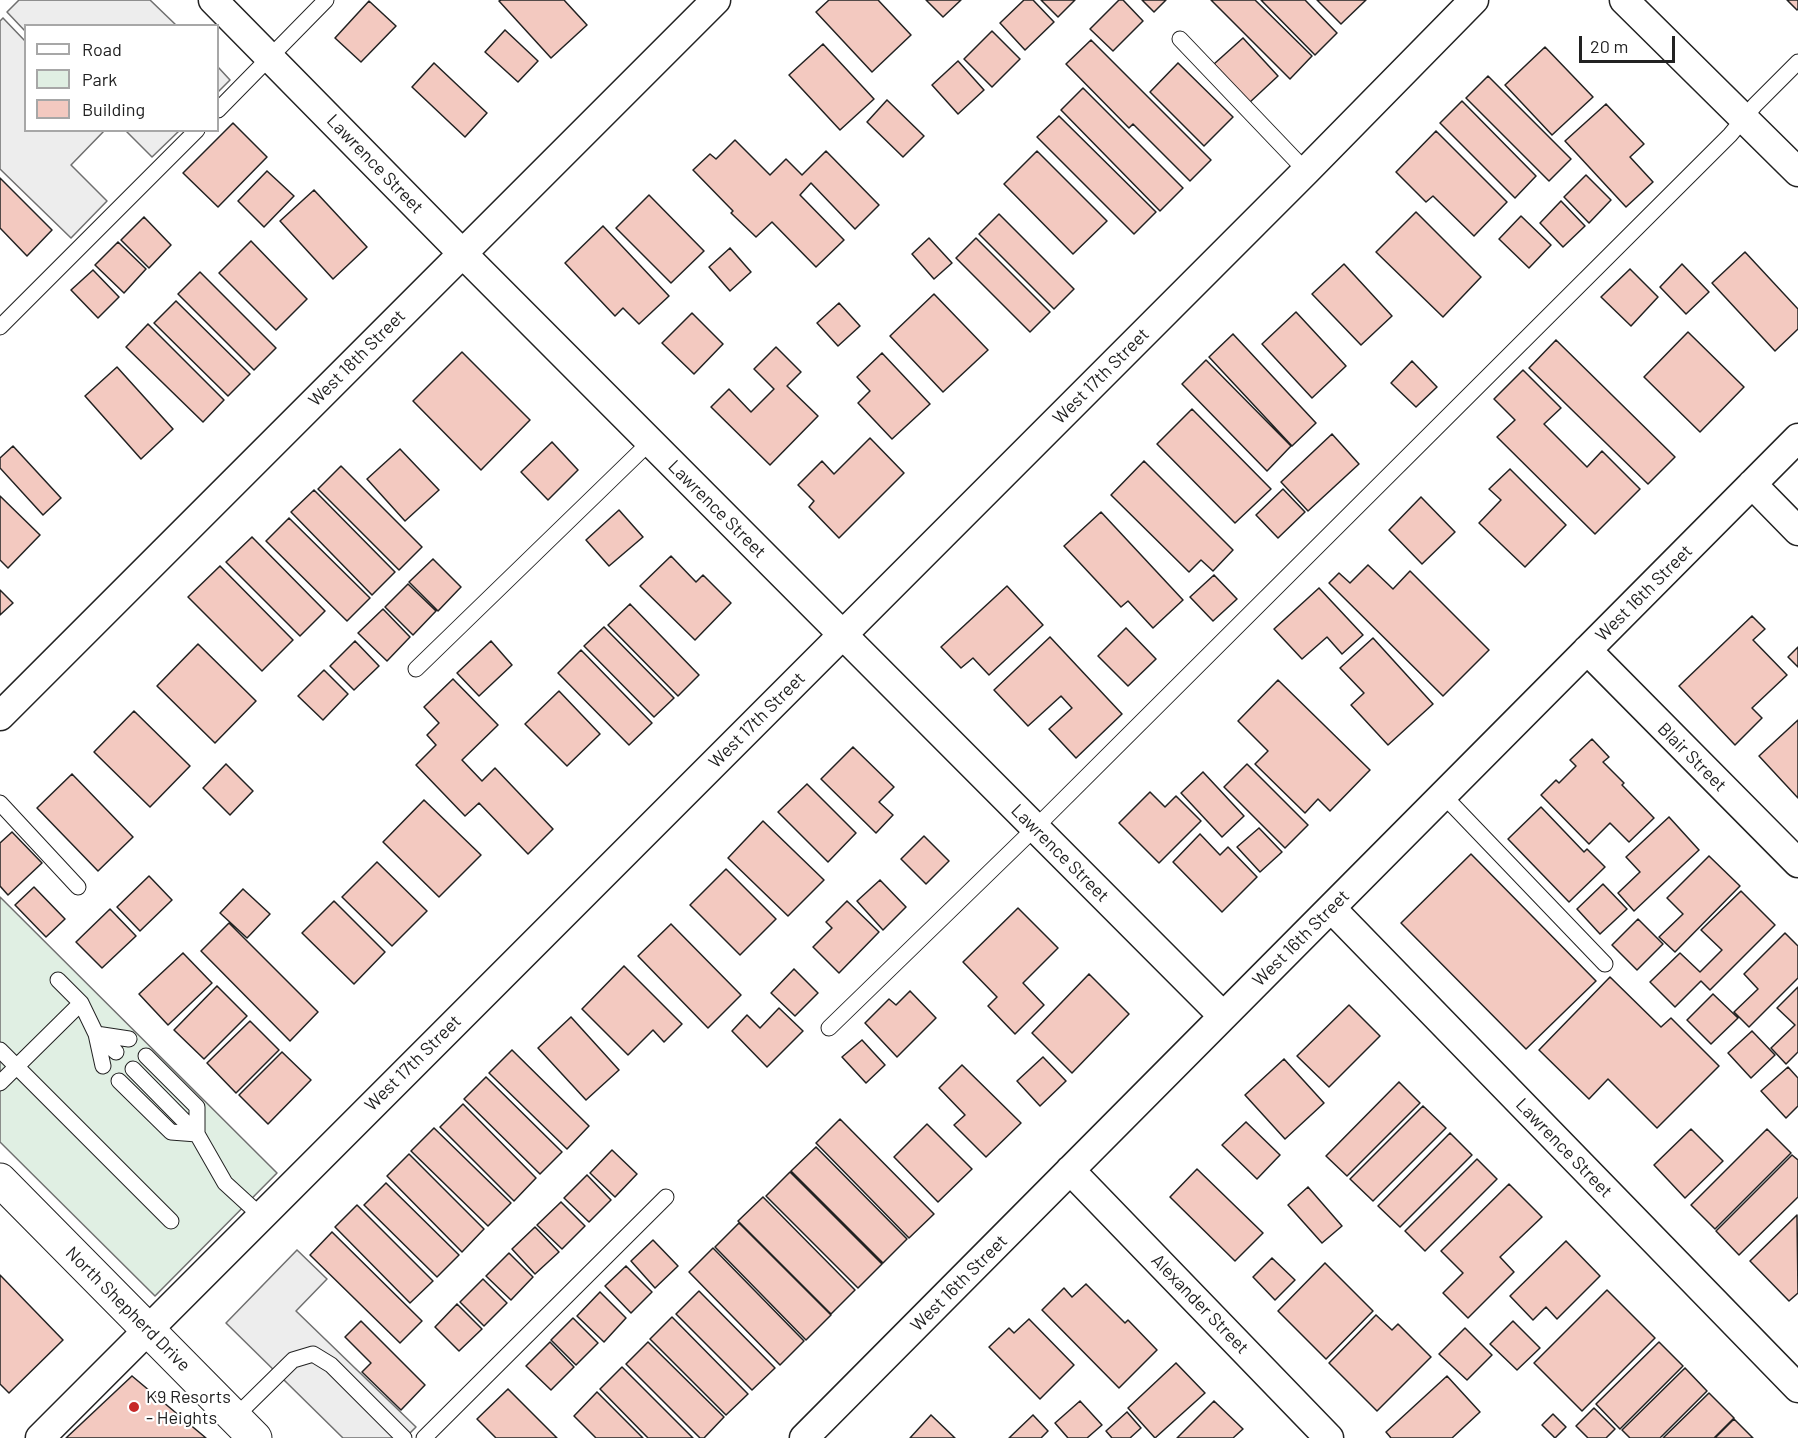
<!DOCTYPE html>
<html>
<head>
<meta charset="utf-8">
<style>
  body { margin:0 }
  #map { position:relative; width:1798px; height:1438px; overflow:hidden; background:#fff; font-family:Barlow,sans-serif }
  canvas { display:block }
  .legend { position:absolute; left:24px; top:24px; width:195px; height:108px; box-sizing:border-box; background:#fff; border:2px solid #a7a7a7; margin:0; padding:8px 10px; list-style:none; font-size:18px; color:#222 }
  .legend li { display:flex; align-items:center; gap:12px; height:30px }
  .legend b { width:30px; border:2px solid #a7a7a7 }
  .scale { position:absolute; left:1579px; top:36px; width:96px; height:27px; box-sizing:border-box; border:3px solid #222; border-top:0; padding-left:8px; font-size:18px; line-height:21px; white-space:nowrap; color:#222; -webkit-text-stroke:4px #fff; paint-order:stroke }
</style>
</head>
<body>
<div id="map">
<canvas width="1798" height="1438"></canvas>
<ul class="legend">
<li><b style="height:8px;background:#fff"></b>Road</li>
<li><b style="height:16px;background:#e0efe3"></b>Park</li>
<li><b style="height:16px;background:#f3c9c0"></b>Building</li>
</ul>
<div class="scale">20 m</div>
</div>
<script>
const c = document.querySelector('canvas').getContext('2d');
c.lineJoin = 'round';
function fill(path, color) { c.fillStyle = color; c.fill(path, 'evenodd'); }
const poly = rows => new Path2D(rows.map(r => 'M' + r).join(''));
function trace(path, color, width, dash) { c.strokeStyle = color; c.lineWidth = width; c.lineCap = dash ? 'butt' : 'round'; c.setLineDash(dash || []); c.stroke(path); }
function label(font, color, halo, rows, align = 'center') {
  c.font = font + ' Barlow,sans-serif'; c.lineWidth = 4.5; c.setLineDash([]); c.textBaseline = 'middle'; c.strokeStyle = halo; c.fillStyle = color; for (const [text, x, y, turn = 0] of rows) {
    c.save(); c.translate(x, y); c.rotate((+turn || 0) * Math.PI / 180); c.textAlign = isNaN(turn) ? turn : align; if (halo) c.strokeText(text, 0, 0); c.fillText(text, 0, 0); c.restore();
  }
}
const green = poly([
  [0,897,277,1173,155,1296,0,1142,0,897]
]);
const parking = poly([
  [19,0,150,0,176,25,26,26,25,31,7,12,19,0],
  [3,18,25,41,26,130,104,131,71,165,107,201,71,238,0,169,0,21,3,18],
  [218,67,230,80,218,92,218,67],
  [126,131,179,131,152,157,126,131],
  [297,1250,327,1279,296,1311,416,1427,405,1438,343,1438,226,1323,297,1250]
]);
const building = poly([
  [501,0,564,0,587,25,551,58,499,1,501,0],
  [829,0,878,0,911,35,872,72,816,12,829,0],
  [926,0,961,0,943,17,926,0],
  [1024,0,1033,0,1054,22,1025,50,1000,23,1024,0],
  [1041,0,1075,0,1058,17,1041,0],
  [1119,0,1123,0,1143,21,1113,51,1090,29,1119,0],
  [1142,0,1166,0,1154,12,1142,0],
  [1211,0,1255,0,1312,56,1290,79,1211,0],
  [1261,0,1305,0,1337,33,1315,55,1261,0],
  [1317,0,1366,0,1341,24,1317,0],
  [1787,0,1798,0,1798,9,1797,10,1787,0],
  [369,1,396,26,361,62,335,38,369,1],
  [505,30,538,61,518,82,485,52,505,30],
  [992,31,1020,59,992,87,964,59,992,31],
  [1243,38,1278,76,1249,103,1214,64,1243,38],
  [1091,40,1211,160,1190,181,1133,124,1129,128,1066,64,1091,40],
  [823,44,874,99,840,130,789,75,823,44],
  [1545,47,1593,97,1552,135,1505,85,1545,47],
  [958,61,984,90,958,114,932,85,958,61],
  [434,63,487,113,465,137,412,87,434,63],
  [1178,63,1233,117,1204,146,1150,92,1178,63],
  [1488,76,1571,159,1549,181,1466,98,1488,76],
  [1083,88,1183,188,1160,211,1061,110,1083,88],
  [887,100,924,136,903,157,867,122,887,100],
  [1462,101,1536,176,1515,198,1440,123,1462,101],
  [1606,104,1644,144,1630,157,1653,182,1626,207,1565,141,1606,104],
  [1059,116,1156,212,1134,234,1037,137,1059,116],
  [233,123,267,157,218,207,183,173,233,123],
  [1436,131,1507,202,1474,236,1433,196,1426,202,1396,172,1436,131],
  [735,140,770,175,786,159,802,175,826,151,879,205,855,229,811,183,800,195,844,240,816,267,772,222,756,237,731,213,733,211,693,170,710,154,716,159,735,140],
  [1037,151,1107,221,1073,254,1004,184,1037,151],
  [267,171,294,196,264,227,238,201,267,171],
  [1586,175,1611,200,1589,223,1564,197,1586,175],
  [0,178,52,230,27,256,0,228,0,178],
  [314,190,367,247,333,279,280,221,314,190],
  [649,195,704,251,671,283,616,228,649,195],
  [1561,201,1585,226,1563,247,1540,223,1561,201],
  [1416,212,1481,277,1443,317,1376,252,1416,212],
  [999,214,1074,289,1054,309,979,234,999,214],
  [1521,216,1551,245,1529,268,1499,239,1521,216],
  [144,217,171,245,149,268,121,240,144,217],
  [603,226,669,296,639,324,623,308,615,316,565,263,603,226],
  [929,238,952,263,934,279,912,254,929,238],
  [976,238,1050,312,1030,332,956,258,976,238],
  [251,241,307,299,276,330,219,273,251,241],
  [118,242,146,269,124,293,95,265,118,242],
  [730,248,751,272,730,291,709,267,730,248],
  [1745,252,1798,309,1798,329,1775,351,1712,283,1745,252],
  [1344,264,1392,316,1361,345,1312,294,1344,264],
  [1682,264,1709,292,1686,314,1660,287,1682,264],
  [1630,269,1658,297,1631,326,1601,297,1630,269],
  [93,270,119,297,98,318,71,290,93,270],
  [200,272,276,348,254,370,178,294,200,272],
  [934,294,988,350,943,392,890,336,934,294],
  [176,301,250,374,228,396,154,323,176,301],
  [839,303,860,326,838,346,817,323,839,303],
  [1296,312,1346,366,1312,398,1262,344,1296,312],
  [692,313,723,344,694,374,662,343,692,313],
  [148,324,224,400,203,422,126,347,148,324],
  [1688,332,1744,387,1700,432,1644,377,1688,332],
  [1233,334,1316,423,1292,446,1209,357,1233,334],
  [1556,340,1675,457,1648,484,1529,368,1556,340],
  [776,347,801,372,787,386,818,416,770,465,711,407,729,389,751,412,774,389,754,369,776,347],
  [462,352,530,420,481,470,413,401,462,352],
  [882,353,930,404,892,439,858,403,870,391,857,377,882,353],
  [1206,360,1291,446,1267,471,1182,384,1206,360],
  [1412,361,1437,387,1416,407,1391,383,1412,361],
  [117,367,173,429,141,459,85,396,117,367],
  [1523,370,1561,408,1544,424,1587,467,1602,451,1640,489,1595,534,1497,437,1515,420,1494,399,1523,370],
  [1192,409,1271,489,1235,523,1157,444,1192,409],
  [1332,434,1359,464,1308,511,1281,482,1332,434],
  [870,438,904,473,839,538,809,507,814,501,798,485,822,461,834,474,870,438],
  [552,442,578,470,548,500,521,472,552,442],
  [13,446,61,498,43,515,0,468,0,458,13,446],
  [400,449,439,490,405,521,367,479,400,449],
  [1144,461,1233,550,1213,571,1201,560,1189,572,1111,495,1144,461],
  [341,466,422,547,399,570,318,489,341,466],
  [1510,469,1566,525,1525,567,1479,523,1501,500,1489,489,1510,469],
  [1283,489,1305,512,1278,538,1256,515,1283,489],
  [314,490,395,572,372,595,291,512,314,490],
  [0,496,40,535,8,568,0,560,0,496],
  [1421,497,1455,532,1422,564,1389,530,1421,497],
  [619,510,643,537,609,566,586,540,619,510],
  [1101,512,1183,600,1153,628,1128,601,1121,607,1064,546,1101,512],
  [289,518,370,598,347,621,266,541,289,518],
  [252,537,325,611,300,636,226,562,252,537],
  [671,556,696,582,703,575,731,603,695,640,640,586,671,556],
  [433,559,461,587,438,611,409,582,433,559],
  [1368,565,1393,589,1410,571,1489,650,1443,696,1329,583,1339,573,1350,583,1368,565],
  [220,566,293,640,262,671,188,597,220,566],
  [1214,575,1237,599,1213,621,1190,597,1214,575],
  [408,584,436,611,413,635,385,607,408,584],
  [1007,586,1043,625,989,675,973,658,961,668,941,647,1007,586],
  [1319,588,1363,635,1342,654,1327,637,1302,659,1274,629,1319,588],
  [0,590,13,603,0,615,0,590],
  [630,604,699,675,678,696,608,625,630,604],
  [383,609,410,637,387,661,358,633,383,609],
  [1752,616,1765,629,1753,640,1787,675,1752,708,1762,718,1735,745,1679,686,1752,616],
  [604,627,674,698,654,717,584,646,604,627],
  [1126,628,1156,659,1128,686,1098,656,1126,628],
  [1050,637,1122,714,1076,758,1049,729,1072,708,1061,696,1028,726,994,690,1050,637],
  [1373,638,1433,704,1388,745,1351,705,1364,693,1340,668,1373,638],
  [355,641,379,666,354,690,330,666,355,641],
  [491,641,512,665,479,696,457,673,491,641],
  [198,644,256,701,215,743,157,686,198,644],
  [1798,647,1798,667,1788,657,1798,647],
  [581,650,652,723,629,745,558,673,581,650],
  [324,670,348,694,323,720,298,696,324,670],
  [453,679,498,725,462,760,482,781,495,768,553,829,528,854,479,803,465,816,416,765,436,745,427,735,439,723,424,707,453,679],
  [1278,680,1370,770,1330,811,1318,799,1305,813,1255,764,1268,751,1238,721,1278,680],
  [559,691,600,734,567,766,525,724,559,691],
  [134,711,190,766,150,807,94,752,134,711],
  [1798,720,1798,798,1759,756,1798,720],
  [1592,739,1609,757,1603,762,1624,783,1622,785,1654,818,1629,842,1610,823,1589,844,1541,795,1556,780,1559,783,1576,766,1570,760,1592,739],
  [853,747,894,787,879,802,893,815,876,833,821,779,853,747],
  [226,764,253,791,230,815,203,788,226,764],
  [1247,764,1308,825,1285,848,1224,787,1247,764],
  [1203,772,1244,816,1222,837,1181,793,1203,772],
  [72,774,133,837,98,871,37,808,72,774],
  [807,784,856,833,828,862,778,812,807,784],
  [1150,792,1165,807,1176,796,1201,821,1159,863,1119,823,1150,792],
  [424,800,481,855,439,897,383,842,424,800],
  [1541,807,1584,852,1587,849,1605,867,1569,902,1508,839,1541,807],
  [1669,817,1699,850,1634,911,1618,893,1640,872,1626,857,1669,817],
  [763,821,824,880,788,916,728,858,763,821],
  [1259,828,1282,852,1260,872,1237,847,1259,828],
  [12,832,42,863,8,895,0,886,0,843,12,832],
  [1200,834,1220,855,1228,847,1257,877,1222,912,1173,862,1200,834],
  [924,836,949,861,926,884,901,859,924,836],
  [1471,854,1596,981,1526,1049,1401,923,1471,854],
  [1709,856,1740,886,1675,952,1659,937,1683,914,1667,898,1709,856],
  [377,862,427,911,392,946,342,897,377,862],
  [726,869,776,919,740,955,690,905,726,869],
  [149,876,172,900,140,931,117,907,149,876],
  [880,880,906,907,883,930,857,901,880,880],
  [1603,884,1627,909,1600,934,1577,909,1603,884],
  [34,887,65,919,46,937,15,905,34,887],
  [243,889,270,914,247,938,220,913,243,889],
  [1741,891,1775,925,1710,990,1701,981,1675,1007,1650,982,1680,953,1700,972,1722,950,1701,930,1741,891],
  [334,901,385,952,354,984,302,933,334,901],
  [847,901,879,932,839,973,813,947,832,928,826,922,847,901],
  [1018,908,1058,948,1023,983,1044,1005,1015,1034,988,1006,997,997,963,962,1018,908],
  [110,909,136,936,102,968,76,942,110,909],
  [1638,919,1663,944,1637,970,1612,945,1638,919],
  [229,923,318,1012,290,1041,201,951,229,923],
  [671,924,741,995,708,1028,638,956,671,924],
  [1785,933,1798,946,1798,978,1749,1027,1734,1012,1758,989,1744,974,1785,933],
  [183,953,212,983,168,1025,139,994,183,953],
  [624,966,682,1024,664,1042,653,1030,628,1055,582,1009,624,966],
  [794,969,818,993,795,1016,771,993,794,969],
  [1089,974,1129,1014,1072,1073,1032,1033,1089,974],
  [1610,977,1661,1027,1671,1018,1719,1066,1657,1128,1608,1079,1589,1099,1539,1050,1610,977],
  [217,986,247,1016,204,1059,174,1030,217,986],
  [1798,987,1798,1052,1786,1064,1771,1048,1795,1025,1777,1008,1798,987],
  [910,991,936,1018,897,1057,865,1023,889,999,896,1005,910,991],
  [1713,994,1738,1018,1711,1044,1687,1020,1713,994],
  [1349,1005,1380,1036,1329,1087,1297,1056,1349,1005],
  [779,1008,803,1031,767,1067,732,1031,747,1015,760,1028,779,1008],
  [571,1017,619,1070,586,1100,538,1048,571,1017],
  [250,1021,279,1050,236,1093,207,1063,250,1021],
  [1752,1031,1775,1055,1751,1078,1728,1053,1752,1031],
  [862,1040,885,1065,866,1083,842,1057,862,1040],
  [512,1050,589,1126,567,1149,489,1073,512,1050],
  [282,1052,311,1080,268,1124,239,1095,282,1052],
  [1043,1057,1066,1081,1040,1106,1017,1081,1043,1057],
  [1284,1059,1324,1103,1285,1139,1245,1095,1284,1059],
  [962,1065,1021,1123,986,1157,954,1125,965,1115,939,1088,962,1065],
  [1788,1067,1798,1078,1798,1106,1786,1118,1761,1091,1788,1067],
  [486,1077,562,1152,540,1174,464,1099,486,1077],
  [1399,1082,1420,1103,1347,1176,1326,1156,1399,1082],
  [463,1104,536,1178,514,1201,440,1127,463,1104],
  [1423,1106,1446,1128,1373,1201,1350,1179,1423,1106],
  [840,1119,934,1214,909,1238,816,1143,840,1119],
  [1246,1122,1280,1155,1257,1179,1222,1145,1246,1122],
  [927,1124,972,1169,938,1202,894,1157,927,1124],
  [434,1128,511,1203,488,1226,411,1151,434,1128],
  [1691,1129,1723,1161,1685,1198,1654,1165,1691,1129],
  [1767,1129,1791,1153,1715,1229,1691,1205,1767,1129],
  [1450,1133,1472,1155,1400,1227,1378,1206,1450,1133],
  [816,1147,907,1239,883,1263,791,1171,816,1147],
  [612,1150,637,1174,615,1197,590,1173,612,1150],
  [409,1154,484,1229,462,1252,387,1176,409,1154],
  [1792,1155,1798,1160,1798,1197,1739,1255,1716,1231,1792,1155],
  [1477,1159,1497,1179,1425,1251,1405,1231,1477,1159],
  [1197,1169,1263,1233,1235,1261,1170,1197,1197,1169],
  [790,1172,882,1264,858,1288,766,1196,790,1172],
  [587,1175,611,1200,589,1222,564,1198,587,1175],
  [386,1183,459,1255,437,1277,364,1205,386,1183],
  [1509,1184,1542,1217,1500,1257,1514,1272,1468,1318,1443,1293,1463,1273,1441,1251,1509,1184],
  [1308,1187,1342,1226,1322,1243,1288,1205,1308,1187],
  [763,1197,855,1290,831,1314,738,1221,763,1197],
  [561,1202,585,1226,562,1249,537,1225,561,1202],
  [357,1205,433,1281,410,1303,335,1227,357,1205],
  [1797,1215,1798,1293,1789,1301,1750,1261,1797,1215],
  [739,1223,831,1315,806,1340,715,1247,739,1223],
  [535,1227,559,1252,535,1274,512,1249,535,1227],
  [332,1232,422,1321,400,1343,310,1255,332,1232],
  [653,1240,678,1266,655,1288,631,1261,653,1240],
  [1566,1241,1600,1276,1557,1319,1546,1307,1533,1320,1510,1296,1566,1241],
  [713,1248,804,1341,780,1365,689,1272,713,1248],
  [509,1253,533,1277,511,1300,486,1276,509,1253],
  [1272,1258,1295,1280,1275,1300,1253,1277,1272,1258],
  [1325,1263,1373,1311,1326,1359,1278,1311,1325,1263],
  [626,1266,652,1292,631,1313,605,1286,626,1266],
  [0,1275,63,1340,9,1393,0,1384,0,1275],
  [483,1279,507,1303,484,1326,460,1302,483,1279],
  [1086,1284,1125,1323,1128,1320,1157,1350,1119,1388,1042,1310,1064,1288,1072,1297,1086,1284],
  [1607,1290,1655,1338,1582,1411,1534,1363,1607,1290],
  [699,1291,775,1368,752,1390,676,1314,699,1291],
  [600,1292,626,1318,604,1342,577,1316,600,1292],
  [457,1304,482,1329,459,1351,435,1327,457,1304],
  [1376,1315,1392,1330,1398,1324,1431,1357,1377,1411,1329,1363,1376,1315],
  [672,1317,748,1394,726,1415,650,1339,672,1317],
  [573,1318,598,1343,576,1365,551,1340,573,1318],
  [1029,1319,1074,1365,1040,1399,989,1347,1009,1328,1014,1333,1029,1319],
  [361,1321,425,1385,401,1410,362,1372,371,1363,345,1337,361,1321],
  [1513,1321,1540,1348,1517,1370,1490,1344,1513,1321],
  [1465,1328,1492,1355,1467,1380,1439,1354,1465,1328],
  [550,1342,574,1367,551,1390,526,1366,550,1342],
  [648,1342,724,1417,704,1438,700,1438,626,1364,648,1342],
  [1659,1342,1683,1366,1620,1429,1596,1404,1659,1342],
  [1176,1363,1205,1393,1155,1438,1128,1408,1176,1363],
  [622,1367,693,1438,648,1438,600,1389,622,1367],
  [1685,1368,1707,1391,1660,1438,1630,1438,1622,1430,1685,1368],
  [132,1376,206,1438,66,1438,132,1376],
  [1447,1376,1480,1412,1452,1438,1391,1438,1386,1432,1447,1376],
  [508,1389,557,1438,496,1438,477,1419,508,1389],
  [597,1392,643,1438,596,1438,574,1416,597,1392],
  [1709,1393,1734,1418,1714,1438,1663,1438,1709,1393],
  [1080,1401,1102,1425,1087,1438,1068,1438,1055,1423,1080,1401],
  [1214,1401,1243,1429,1233,1438,1177,1438,1214,1401],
  [1594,1408,1615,1429,1606,1438,1588,1438,1576,1426,1594,1408],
  [1127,1412,1141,1428,1130,1438,1112,1438,1106,1431,1127,1412],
  [1553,1414,1566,1427,1555,1438,1542,1425,1553,1414],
  [931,1415,955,1438,910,1438,931,1415],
  [1033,1415,1048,1431,1041,1438,1009,1438,1033,1415],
  [1734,1419,1753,1438,1715,1438,1734,1419]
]);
const service = poly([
  [1180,39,1306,171],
  [218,110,326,0],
  [0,327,197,130],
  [416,669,650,442],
  [1443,795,1605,964],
  [0,803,78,887],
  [58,980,81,1003,96,1034,116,1052],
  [829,1028,1035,828,1730,135,1755,105,1798,62],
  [0,1050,171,1221],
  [103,1066,96,1034,129,1039],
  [133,1069,197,1134,225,1183,261,1216],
  [119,1081,171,1132,197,1134,197,1107,146,1056],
  [0,1083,81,1003],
  [235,1417,293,1360,313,1354,331,1365,404,1438],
  [424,1438,666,1197]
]);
const minor = poly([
  [213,0,462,253,1223,1016],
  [1624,0,1798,172],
  [1752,484,1798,531],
  [1587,650,1798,863],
  [0,716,716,0],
  [1331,908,1798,1388],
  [1070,1170,1329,1438],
  [40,1438,1306,171,1474,0],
  [804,1438,1798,438]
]);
const primary = poly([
  [0,1180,255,1438]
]);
const markers = [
  [134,1407,6,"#c62828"]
];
const streetNames = [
  ["Lawrence Street",375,164,46],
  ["West 18th Street",357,358,-45],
  ["West 17th Street",1101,376,-45],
  ["Lawrence Street",717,509,45],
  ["West 16th Street",1644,593,-45],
  ["West 17th Street",757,720,-45],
  ["Blair Street",1692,757,45],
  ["Lawrence Street",1060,853,45],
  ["West 16th Street",1301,938,-45],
  ["West 17th Street",413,1063,-45],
  ["Lawrence Street",1564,1148,46],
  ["West 16th Street",959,1283,-45],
  ["Alexander Street",1200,1304,46],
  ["North Shepherd Drive",128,1309,45]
];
const poiNames = [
  ["K9 Resorts",146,1397],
  ["- Heights",146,1418]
];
fill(green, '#e0efe3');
trace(green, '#6f6f6f', 1.5);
fill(parking, '#ededed');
trace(parking, '#6f6f6f', 1.5);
fill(building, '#f3c9c0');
trace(building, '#222', 1.5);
trace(service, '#222', 17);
trace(minor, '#222', 31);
trace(primary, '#222', 35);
trace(service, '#fff', 15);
trace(minor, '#fff', 28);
trace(primary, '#fff', 33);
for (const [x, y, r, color] of markers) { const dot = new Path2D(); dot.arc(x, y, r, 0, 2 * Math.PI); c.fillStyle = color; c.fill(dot); trace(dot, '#fff', 2); }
label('18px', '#222', '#fff', streetNames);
label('18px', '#222', '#fff', poiNames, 'left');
</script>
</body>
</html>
